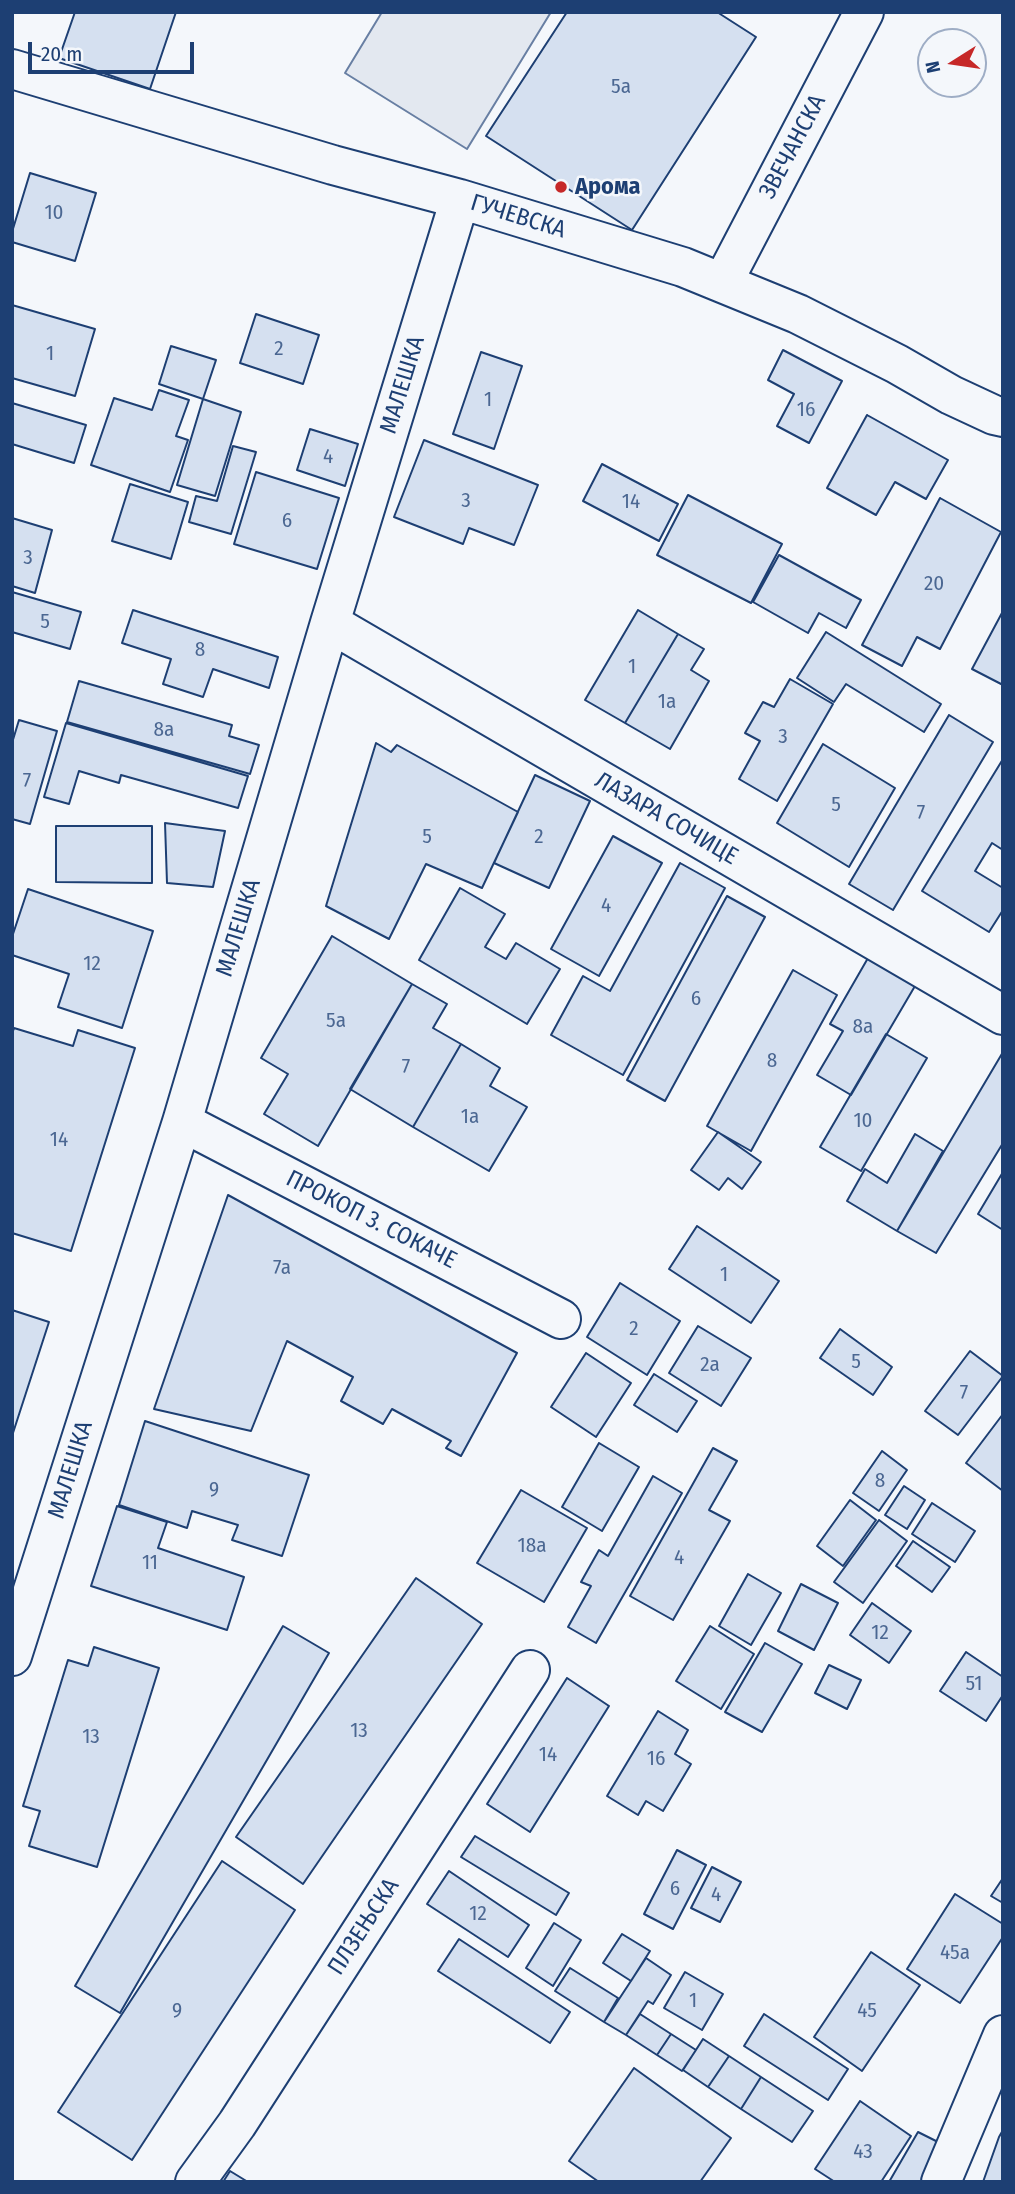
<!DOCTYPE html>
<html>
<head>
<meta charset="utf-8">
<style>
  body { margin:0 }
  #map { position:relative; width:1015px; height:2194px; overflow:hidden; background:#f4f7fb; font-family:"Fira Sans Condensed",sans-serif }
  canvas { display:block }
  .frame { position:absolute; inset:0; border:14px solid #1d3f73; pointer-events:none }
  .north { position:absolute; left:917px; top:28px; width:70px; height:70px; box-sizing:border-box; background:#f4f7fb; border:2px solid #9eadc5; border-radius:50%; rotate:258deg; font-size:19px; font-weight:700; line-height:28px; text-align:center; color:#1d3f73 }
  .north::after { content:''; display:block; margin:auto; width:24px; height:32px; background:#c62828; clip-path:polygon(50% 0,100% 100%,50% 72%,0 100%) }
  .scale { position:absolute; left:28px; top:42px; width:166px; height:32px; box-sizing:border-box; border:4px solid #1d3f73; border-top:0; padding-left:9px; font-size:21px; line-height:24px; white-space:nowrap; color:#1d3f73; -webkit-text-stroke:5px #f4f7fb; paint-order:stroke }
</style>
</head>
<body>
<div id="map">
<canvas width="1015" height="2194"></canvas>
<div class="frame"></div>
<div class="north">N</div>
<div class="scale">20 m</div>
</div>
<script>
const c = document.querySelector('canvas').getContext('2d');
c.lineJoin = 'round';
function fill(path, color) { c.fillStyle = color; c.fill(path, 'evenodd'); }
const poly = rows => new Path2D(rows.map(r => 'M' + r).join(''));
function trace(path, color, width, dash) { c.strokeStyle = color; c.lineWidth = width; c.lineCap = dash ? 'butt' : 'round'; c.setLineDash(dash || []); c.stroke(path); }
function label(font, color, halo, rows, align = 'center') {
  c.font = font + ' "Fira Sans Condensed",sans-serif'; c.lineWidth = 5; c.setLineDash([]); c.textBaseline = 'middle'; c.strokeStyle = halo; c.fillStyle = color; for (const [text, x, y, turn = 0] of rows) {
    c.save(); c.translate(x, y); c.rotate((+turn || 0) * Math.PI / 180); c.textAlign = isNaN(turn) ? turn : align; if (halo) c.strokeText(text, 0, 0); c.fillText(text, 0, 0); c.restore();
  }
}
const parking = poly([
  [382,12,551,12,467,149,345,73,382,12]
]);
const building = poly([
  [75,12,176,12,150,89,59,58,75,12],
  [567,12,717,12,756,37,632,230,486,136,567,12],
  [30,173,96,193,75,261,12,242,12,232,30,173],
  [12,305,95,329,75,396,12,378,12,305],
  [256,314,319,335,303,384,240,363,256,314],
  [171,346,216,360,203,399,159,384,171,346],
  [783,350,842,381,809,443,777,426,794,394,768,380,783,350],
  [481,352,522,366,494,449,453,434,481,352],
  [159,390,189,400,176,436,188,440,170,492,91,465,114,398,152,410,159,390],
  [203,399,241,412,215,496,177,485,203,399],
  [12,403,86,425,74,463,12,444,12,403],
  [867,415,948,460,926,499,895,482,876,515,827,488,867,415],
  [310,429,358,444,345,486,297,470,310,429],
  [424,440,538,485,514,545,469,528,463,544,394,517,424,440],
  [233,446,256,452,231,534,189,522,196,496,217,501,233,446],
  [602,464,678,504,659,541,583,501,602,464],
  [256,472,339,498,317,569,234,544,256,472],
  [130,484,188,502,171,559,112,541,130,484],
  [688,495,782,544,751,603,657,555,688,495],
  [940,498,1001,532,940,649,917,637,902,666,862,645,940,498],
  [12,518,52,530,35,593,12,586,12,518],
  [779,555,861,600,846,628,819,613,808,633,753,602,779,555],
  [12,592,81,612,70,649,12,632,12,592],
  [133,610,278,657,269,688,213,669,203,697,163,684,171,659,122,643,133,610],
  [638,610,678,634,625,723,585,700,638,610],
  [1003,611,1003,685,972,669,1003,611],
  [826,632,941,704,924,732,846,684,834,702,797,678,826,632],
  [678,634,704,649,691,670,709,681,670,749,625,723,678,634],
  [790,679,833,704,777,801,739,779,760,741,745,733,763,702,774,707,790,679],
  [79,681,232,725,229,736,259,745,250,774,67,722,79,681],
  [949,715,993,742,893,910,849,884,949,715],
  [19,720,57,731,30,824,12,819,12,743,19,720],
  [66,723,248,776,238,808,121,775,119,783,79,771,69,804,44,797,66,723],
  [376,743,391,752,397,745,518,812,482,888,426,864,389,939,326,906,376,743],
  [823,744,895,788,849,867,777,823,823,744],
  [1003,759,1003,850,992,843,975,871,1003,888,1003,910,989,932,922,891,1003,759],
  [535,775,590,801,549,888,494,863,535,775],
  [165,823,225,831,213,887,167,883,165,823],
  [56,826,152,826,152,883,56,882,56,826],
  [613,836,662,863,599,976,551,949,613,836],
  [680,863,725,888,623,1075,551,1035,583,976,610,991,680,863],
  [460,888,505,914,485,947,506,959,516,943,560,969,527,1024,419,960,460,888],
  [28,889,153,931,122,1028,58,1007,69,974,12,955,12,937,28,889],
  [727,896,765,917,665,1101,627,1080,727,896],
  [332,936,412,984,318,1146,264,1114,288,1074,261,1058,332,936],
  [868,958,915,986,851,1095,817,1075,843,1031,830,1024,868,958],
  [793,970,837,995,751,1151,707,1126,793,970],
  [412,984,447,1004,433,1028,461,1044,413,1127,350,1089,412,984],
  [14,1028,73,1046,78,1030,135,1048,71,1251,12,1233,12,1034,14,1028],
  [886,1034,927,1058,861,1171,820,1147,886,1034],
  [461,1044,500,1068,490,1086,527,1107,489,1171,413,1127,461,1044],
  [1003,1052,1003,1143,936,1253,897,1231,1003,1052],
  [718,1132,761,1162,742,1189,728,1178,719,1190,691,1170,718,1132],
  [915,1134,943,1151,897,1231,847,1201,865,1169,887,1183,915,1134],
  [1003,1172,1003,1230,978,1214,1003,1172],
  [228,1195,517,1353,461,1456,446,1448,451,1441,392,1409,383,1424,341,1401,353,1377,287,1341,251,1431,154,1409,228,1195],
  [697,1226,779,1281,751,1323,669,1269,697,1226],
  [620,1283,680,1321,647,1375,587,1337,620,1283],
  [12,1310,49,1322,12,1436,12,1310],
  [698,1326,751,1358,721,1406,669,1373,698,1326],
  [840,1329,892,1367,873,1395,820,1358,840,1329],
  [970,1351,1003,1376,958,1435,925,1411,970,1351],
  [586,1353,631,1383,596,1437,551,1407,586,1353],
  [654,1374,697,1401,677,1432,634,1405,654,1374],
  [1003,1414,1003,1491,966,1463,1003,1414],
  [145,1421,309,1475,282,1556,232,1540,238,1525,192,1511,187,1528,119,1505,145,1421],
  [599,1443,639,1467,602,1531,562,1507,599,1443],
  [713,1448,737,1461,709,1510,730,1521,673,1620,630,1596,713,1448],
  [882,1451,907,1470,879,1511,853,1493,882,1451],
  [653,1476,682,1493,596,1643,568,1627,591,1586,581,1582,599,1550,608,1556,653,1476],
  [904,1486,925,1500,907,1529,885,1515,904,1486],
  [521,1490,587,1528,544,1602,477,1563,521,1490],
  [850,1500,876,1520,843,1566,817,1546,850,1500],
  [932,1503,975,1531,955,1562,912,1534,932,1503],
  [117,1506,167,1522,158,1548,244,1577,227,1630,91,1586,117,1506],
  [879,1520,907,1541,863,1603,834,1582,879,1520],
  [913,1541,950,1567,932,1592,896,1566,913,1541],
  [748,1574,781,1593,751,1645,719,1626,748,1574],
  [416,1578,482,1624,303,1884,236,1837,416,1578],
  [801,1584,838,1603,814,1650,778,1631,801,1584],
  [872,1603,911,1631,889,1663,850,1635,872,1603],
  [283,1626,329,1653,120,2013,75,1986,283,1626],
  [710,1626,754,1654,721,1709,676,1681,710,1626],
  [765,1643,802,1664,762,1732,725,1712,765,1643],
  [94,1647,159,1668,97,1867,29,1846,40,1811,23,1806,68,1660,88,1666,94,1647],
  [966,1652,1003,1677,1003,1695,986,1721,940,1691,966,1652],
  [829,1665,861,1680,847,1709,815,1693,829,1665],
  [567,1678,609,1706,530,1832,487,1804,567,1678],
  [658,1711,688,1730,675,1754,691,1764,663,1811,646,1801,638,1815,607,1796,658,1711],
  [475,1836,569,1893,556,1915,461,1857,475,1836],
  [677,1850,706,1865,673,1929,644,1914,677,1850],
  [222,1861,295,1910,132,2160,58,2112,222,1861],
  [712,1867,741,1882,720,1922,691,1908,712,1867],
  [449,1871,529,1925,508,1957,427,1904,449,1871],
  [1003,1878,1003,1903,991,1896,1003,1878],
  [955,1894,1003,1924,1003,1937,960,2003,907,1969,955,1894],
  [554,1923,581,1940,553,1986,526,1968,554,1923],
  [622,1934,650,1951,631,1981,603,1963,622,1934],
  [459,1939,570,2012,550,2043,438,1971,459,1939],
  [871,1952,920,1985,862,2071,814,2037,871,1952],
  [646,1958,671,1975,653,2004,648,2001,626,2035,604,2022,646,1958],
  [570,1968,618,1998,604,2022,555,1991,570,1968],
  [685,1972,723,1994,702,2030,664,2008,685,1972],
  [640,2014,671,2034,657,2055,626,2035,640,2014],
  [764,2014,848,2069,828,2100,744,2046,764,2014],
  [671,2034,696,2050,682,2071,657,2055,671,2034],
  [703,2039,729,2056,708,2087,683,2070,703,2039],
  [729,2056,761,2077,741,2109,708,2087,729,2056],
  [634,2068,731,2138,700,2182,599,2182,569,2161,634,2068],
  [761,2077,813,2111,792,2142,741,2109,761,2077],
  [860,2101,911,2136,881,2182,835,2182,815,2169,860,2101],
  [1003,2130,1003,2182,983,2182,999,2137,1003,2130],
  [918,2132,950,2148,933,2182,889,2182,918,2132],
  [230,2171,248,2182,223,2182,230,2171]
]);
const minor = poly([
  [12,69,333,165,460,199,683,267,798,314,897,364,951,395,994,415,1003,417],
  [723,282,864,12],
  [330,623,1003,1015],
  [182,1122,561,1319],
  [12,1656,182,1122,330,623,460,199],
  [195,2182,237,2124,530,1670],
  [941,2182,1003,2035]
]);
const markers = [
  [561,187,7,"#c62828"]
];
const numberNames = [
  ["5a",621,87],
  ["10",54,213],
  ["2",279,349],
  ["1",50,354],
  ["1",488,400],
  ["16",806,410],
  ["4",328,457],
  ["3",466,501],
  ["14",631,502],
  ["6",287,521],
  ["3",28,558],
  ["20",934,584],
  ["5",45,622],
  ["8",200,650],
  ["1",632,667],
  ["1a",667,702],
  ["8a",164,730],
  ["3",783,737],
  ["7",27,781],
  ["5",836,805],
  ["7",921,813],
  ["5",427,837],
  ["2",539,837],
  ["4",606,906],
  ["12",92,964],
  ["6",696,999],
  ["5a",336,1021],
  ["8a",863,1027],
  ["8",772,1061],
  ["7",406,1067],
  ["1a",470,1117],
  ["10",863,1121],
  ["14",59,1140],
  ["7a",282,1268],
  ["1",724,1275],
  ["2",634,1329],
  ["5",856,1362],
  ["2a",710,1365],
  ["7",964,1393],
  ["8",880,1481],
  ["9",214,1490],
  ["18a",532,1546],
  ["4",679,1558],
  ["11",150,1563],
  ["12",880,1633],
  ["51",974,1684],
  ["13",359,1731],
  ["13",91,1737],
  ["14",548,1755],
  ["16",656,1759],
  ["6",675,1889],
  ["4",716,1895],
  ["12",478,1914],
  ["45a",955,1953],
  ["1",693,2001],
  ["9",177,2011],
  ["45",867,2011],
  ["43",863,2152]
];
const streetNames = [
  ["ЗВЕЧАНСКА",793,147,-62],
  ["ГУЧЕВСКА",518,217,17],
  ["МАЛЕШКА",403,385,-73],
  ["ЛАЗАРА СОЧИЦЕ",666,819,30],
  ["МАЛЕШКА",239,928,-73],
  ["ПРОКОП 3. СОКАЧЕ",371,1220,27],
  ["МАЛЕШКА",71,1470,-73],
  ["ПЛЗЕЊСКА",364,1927,-57]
];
const poiNames = [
  ["Арома",575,187]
];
fill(parking, '#e3e8f0');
trace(parking, '#687fa3', 2);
fill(building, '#d5e0f0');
trace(building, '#1d3f73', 2);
trace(minor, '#1d3f73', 42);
trace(minor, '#f4f7fb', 38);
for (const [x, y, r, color] of markers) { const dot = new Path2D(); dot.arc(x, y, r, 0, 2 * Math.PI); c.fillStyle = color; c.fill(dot); trace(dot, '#f4f7fb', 2.5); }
label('21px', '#4b6792', null, numberNames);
label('24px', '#1d3f73', '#f4f7fb', streetNames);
label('bold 24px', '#1d3f73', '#f4f7fb', poiNames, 'left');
</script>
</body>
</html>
